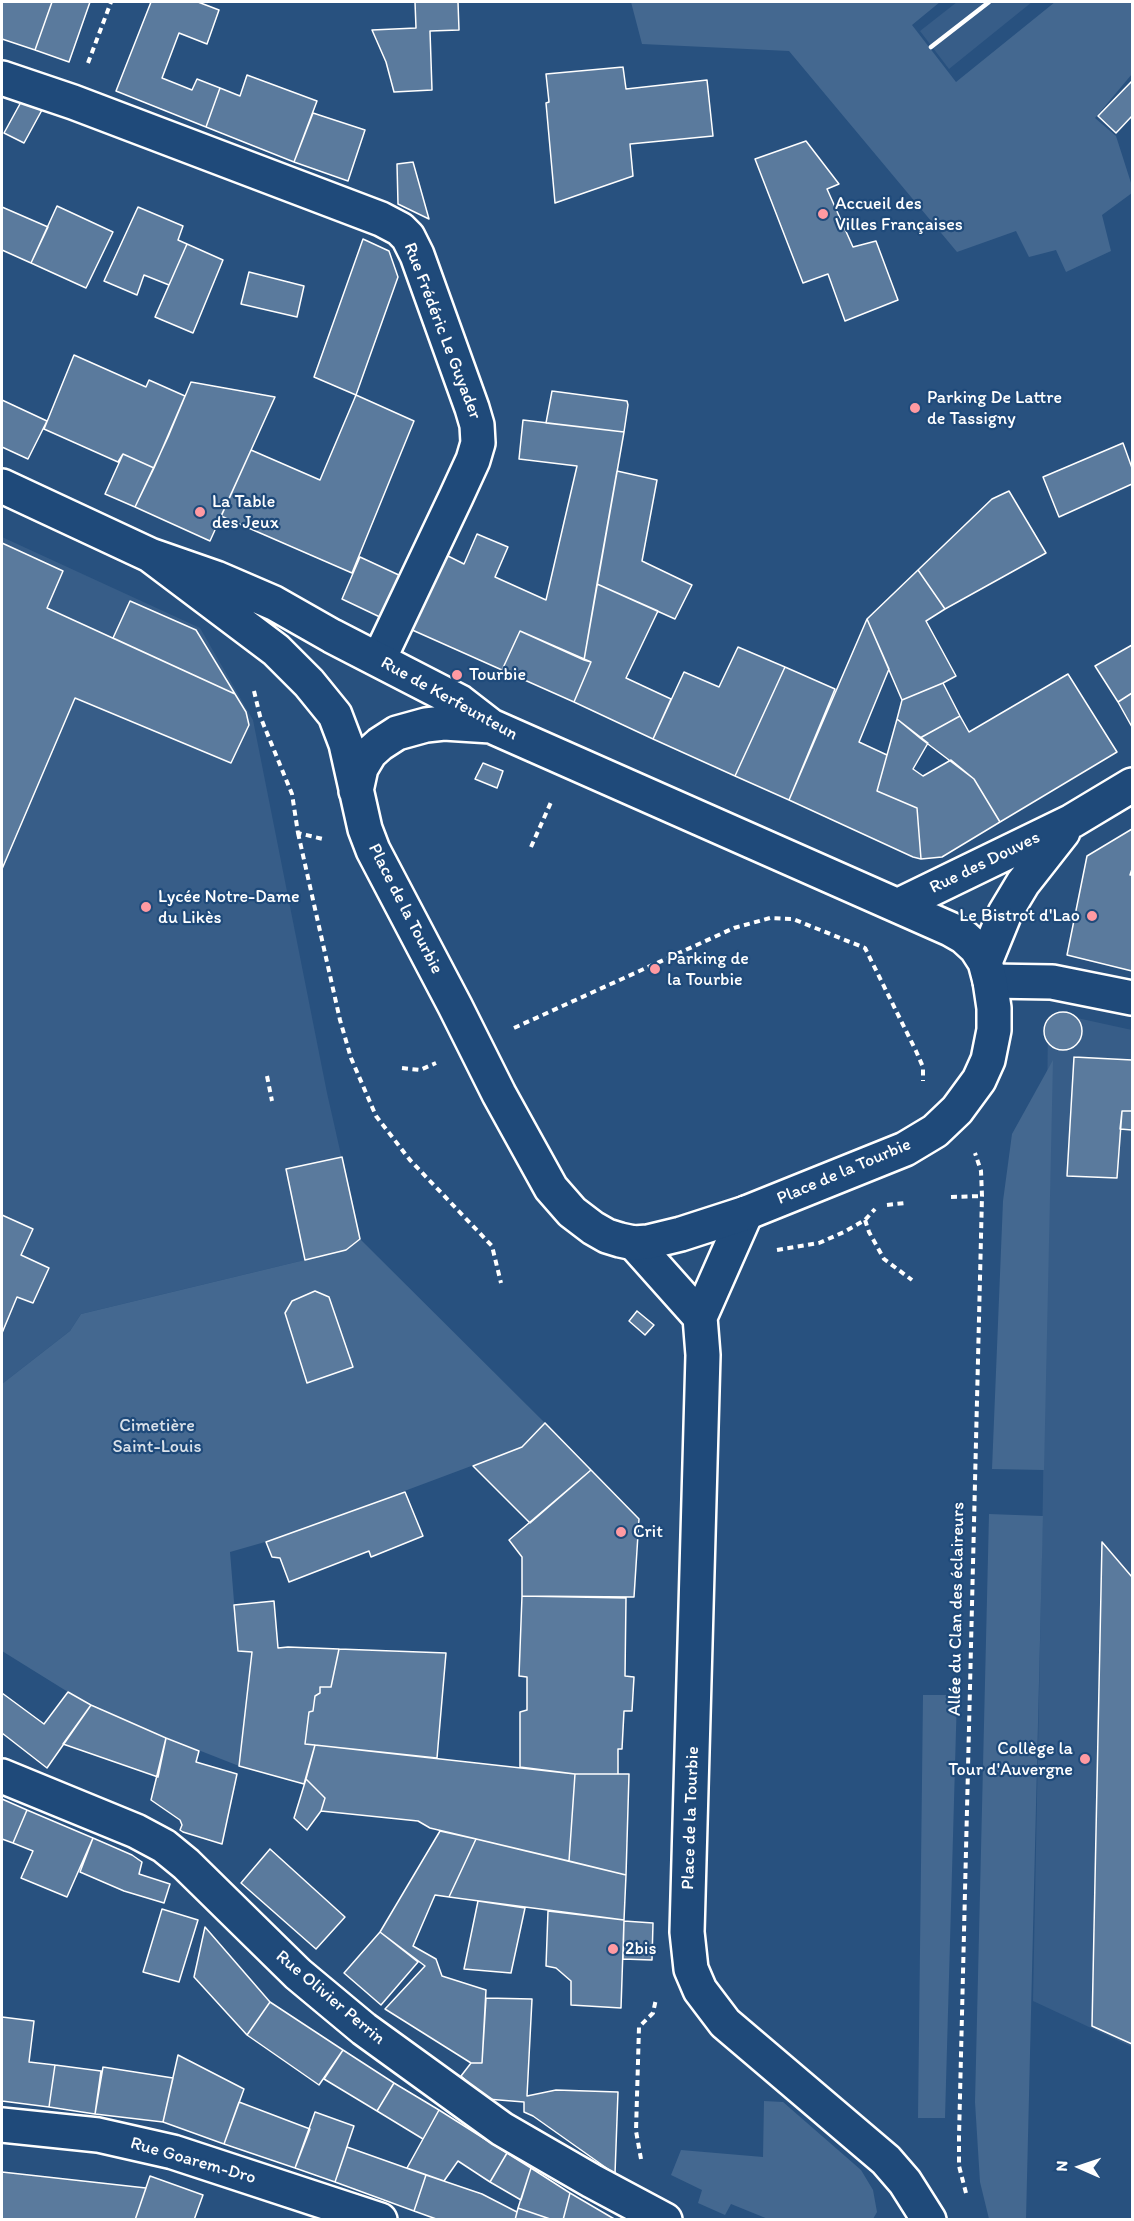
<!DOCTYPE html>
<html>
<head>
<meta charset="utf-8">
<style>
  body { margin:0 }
  #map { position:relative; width:1134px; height:2221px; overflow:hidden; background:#28517f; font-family:Itim,sans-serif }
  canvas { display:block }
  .frame { position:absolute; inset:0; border:3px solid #fff; pointer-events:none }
  .north { position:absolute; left:1050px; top:2137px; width:60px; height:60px; -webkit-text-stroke:4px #1f4a7a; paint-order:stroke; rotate:273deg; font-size:16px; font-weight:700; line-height:24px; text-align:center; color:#fff }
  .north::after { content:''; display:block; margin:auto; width:21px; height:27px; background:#fff; clip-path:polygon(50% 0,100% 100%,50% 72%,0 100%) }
</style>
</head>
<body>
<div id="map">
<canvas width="1134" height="2221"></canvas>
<div class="frame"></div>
<div class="north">N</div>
</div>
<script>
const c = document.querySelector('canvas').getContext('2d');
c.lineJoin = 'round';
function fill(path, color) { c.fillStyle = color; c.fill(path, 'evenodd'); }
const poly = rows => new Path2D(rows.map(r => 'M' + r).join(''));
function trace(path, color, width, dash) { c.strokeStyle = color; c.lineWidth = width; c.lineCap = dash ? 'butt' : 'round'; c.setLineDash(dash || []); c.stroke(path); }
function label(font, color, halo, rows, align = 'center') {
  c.font = font + ' Itim,sans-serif'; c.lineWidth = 4.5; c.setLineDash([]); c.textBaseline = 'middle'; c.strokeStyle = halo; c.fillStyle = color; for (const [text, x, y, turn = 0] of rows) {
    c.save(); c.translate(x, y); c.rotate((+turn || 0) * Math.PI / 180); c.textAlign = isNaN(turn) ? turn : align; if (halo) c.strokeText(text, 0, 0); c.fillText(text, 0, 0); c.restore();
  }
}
const built = poly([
  [957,2,1032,2,949,69,920,31],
  [2,537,200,628,253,720,327,1093,360,1239,346,1250,81,1314,70,1331,2,1384],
  [1066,1011,1077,1018,1132,1030,1132,2047,1033,2001,1043,1491,1048,1018,1053,1014]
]);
const green = poly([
  [631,2,940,2,912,25,956,82,1055,2,1132,2,1132,74,1095,118,1116,136,1132,186,1132,193,1102,215,1111,251,1066,272,1056,250,1029,257,1016,231,957,252,789,51,642,44],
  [1053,1060,1044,1470,992,1469,1003,1201,1012,1134],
  [360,1239,545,1423,522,1447,279,1538,230,1552,238,1651,252,1652,239,1766,132,1724,68,1692,2,1651,2,1384,70,1331,81,1314,346,1250],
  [989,1514,1043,1516,1026,2219,989,2219,980,2182,975,2102],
  [923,1695,957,1695,945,2118,918,2118],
  [764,2101,783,2102,861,2170,873,2190,877,2212,873,2219,768,2219,731,2204,725,2215,698,2203,702,2190,671,2175,681,2150,763,2157]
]);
const building = poly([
  [2,2,52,2,35,50,2,39,2,2],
  [52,2,90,2,69,62,35,50,52,2],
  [151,2,198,2,219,10,207,44,179,33,162,78,192,90,197,79,220,88,206,127,116,91,151,2],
  [415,2,458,2,459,30,430,31,432,90,394,92,386,62,372,30,416,28,415,2],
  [623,67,626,89,707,80,713,136,630,144,633,176,555,203,546,103,549,102,546,74,623,67],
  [247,75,317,101,294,162,206,127,220,88,240,96,247,75],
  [1132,81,1132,116,1116,133,1098,116,1132,81],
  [21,102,42,110,24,143,4,133,21,102],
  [313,113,365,130,348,181,294,162,313,113],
  [806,141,839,184,827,189,853,247,876,241,898,300,845,321,828,274,803,283,755,159,806,141],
  [413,162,429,219,398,204,397,164,413,162],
  [57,206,113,232,86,288,31,263,57,206],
  [2,207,48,227,31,263,2,250,2,207],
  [138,207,183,226,178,240,187,244,169,285,144,275,137,295,104,281,138,207],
  [363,239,389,251,398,277,356,395,314,377,363,239],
  [187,244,223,260,193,333,155,317,187,244],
  [249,272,304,286,297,317,241,304,249,272],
  [74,355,146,387,149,380,185,396,154,468,123,454,118,462,44,429,74,355],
  [191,382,275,397,210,541,135,507,168,437,191,382],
  [552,391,627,401,628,405,624,432,546,423,552,391],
  [356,395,414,421,352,573,221,516,251,450,320,480,356,395],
  [2,400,47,421,28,459,2,447,2,400],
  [523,420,624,432,584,660,520,631,502,670,410,629,444,554,464,564,477,534,508,547,495,577,546,600,577,466,519,459,523,420],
  [1123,443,1132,468,1132,484,1059,517,1043,477,1123,443],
  [123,454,154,468,135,507,105,494,123,454],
  [617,471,657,480,642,561,692,585,675,619,597,584,617,471],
  [1009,491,1046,553,945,609,918,570,992,499,1009,491],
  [2,543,63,571,47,608,235,694,246,712,249,725,231,763,75,698,2,869,2,543],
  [360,557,401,576,382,618,342,599,360,557],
  [918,570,945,609,926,621,956,676,943,683,902,700,867,619,918,570],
  [597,584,658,611,626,678,671,699,653,739,574,702,591,662,584,660,597,584],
  [130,601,196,630,235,694,113,638,130,601],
  [867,619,889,669,859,742,887,755,877,791,917,808,921,859,913,857,789,800,867,619],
  [520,631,591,662,574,702,502,670,520,631],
  [1132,645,1132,693,1118,702,1095,666,1132,645],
  [738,647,785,667,735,776,653,739,684,672,719,687,738,647],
  [785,667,835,689,789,800,735,776,785,667],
  [1068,674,1117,752,1000,822,974,779,920,738,960,716,969,732,1068,674],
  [943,683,960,716,920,738,897,719,902,700,943,683],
  [1132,693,1132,727,1118,702,1132,693],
  [897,719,928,743,913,769,923,776,951,760,974,779,1000,822,942,857,921,859,917,808,877,791,897,719],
  [483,763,503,771,497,788,475,779,483,763],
  [1132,829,1132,869,1130,875,1132,875,1132,971,1067,955,1087,856,1132,829],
  '1044 1031a19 19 0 1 1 38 0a19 19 0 1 1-38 0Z',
  [1074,1057,1132,1060,1132,1111,1122,1111,1117,1178,1067,1176,1074,1057],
  [1122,1111,1132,1111,1132,1130,1120,1129,1122,1111],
  [342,1157,360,1239,346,1250,305,1260,286,1169,342,1157],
  [2,1215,33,1229,21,1255,49,1268,33,1303,17,1297,2,1333,2,1215],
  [315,1291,329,1297,353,1367,307,1383,285,1313,292,1301,315,1291],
  [637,1311,654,1325,645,1335,629,1321,637,1311],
  [545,1423,591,1470,530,1523,473,1466,522,1447,545,1423],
  [591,1470,639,1519,634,1597,522,1596,522,1557,509,1540,591,1470],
  [405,1492,423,1536,371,1557,369,1551,289,1582,280,1558,272,1557,266,1542,405,1492],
  [1102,1542,1132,1577,1132,2044,1092,2026,1102,1542],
  [522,1596,626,1598,625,1676,634,1677,632,1711,624,1711,622,1749,618,1749,618,1774,575,1774,520,1767,520,1712,527,1710,527,1677,519,1676,522,1596],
  [274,1601,278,1648,288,1647,339,1649,331,1687,320,1687,320,1693,315,1696,313,1711,309,1712,305,1744,315,1745,304,1784,239,1766,252,1652,238,1651,234,1605,274,1601],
  [339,1649,446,1653,437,1758,305,1744,309,1712,313,1711,315,1696,320,1693,320,1687,331,1687,339,1649],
  [68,1692,91,1705,47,1768,2,1733,2,1693,44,1724,68,1692],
  [91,1705,166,1738,158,1777,63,1744,91,1705],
  [166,1738,199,1751,196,1762,237,1774,222,1844,183,1832,180,1830,182,1825,180,1820,151,1800,166,1738],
  [315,1745,575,1774,569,1861,430,1828,418,1821,321,1811,325,1798,306,1779,315,1745],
  [575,1774,629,1774,626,1875,569,1861,575,1774],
  [306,1779,325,1798,321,1811,307,1830,294,1818,306,1779],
  [2,1799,27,1810,13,1843,2,1839,2,1799],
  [27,1810,93,1838,67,1897,21,1878,33,1851,13,1843,27,1810],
  [440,1831,476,1839,449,1897,435,1895,413,1946,436,1959,442,1976,486,1990,482,2063,471,2063,385,2009,425,1966,380,1932,440,1831],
  [93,1838,132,1855,142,1862,139,1874,170,1884,164,1903,124,1891,80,1872,93,1838],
  [476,1839,626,1875,624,1920,449,1897,476,1839],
  [270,1849,345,1917,316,1949,241,1883,270,1849],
  [478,1901,525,1908,511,1973,464,1969,478,1901],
  [162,1909,198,1920,179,1982,143,1972,162,1909],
  [548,1911,624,1920,621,2008,571,2005,571,1981,556,1968,546,1966,548,1911],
  [624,1921,653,1923,652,1960,623,1959,624,1921],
  [205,1927,270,2002,247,2035,194,1977,205,1927],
  [380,1932,418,1962,381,2005,344,1973,380,1932],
  [486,1998,532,1999,527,2096,556,2090,618,2092,615,2174,533,2116,524,2112,524,2102,487,2099,461,2076,471,2063,482,2063,486,1998],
  [270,2002,343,2050,319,2085,247,2035,270,2002],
  [2,2017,34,2021,29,2062,55,2065,49,2107,2,2101,2,2017],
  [343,2050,394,2083,377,2111,324,2079,343,2050],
  [178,2055,244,2089,224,2144,163,2122,178,2055],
  [55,2065,101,2071,95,2114,49,2107,55,2065],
  [103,2067,173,2078,163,2122,95,2114,103,2067],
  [394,2083,439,2110,423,2139,377,2111,394,2083],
  [239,2102,310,2129,295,2168,224,2144,239,2102],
  [439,2110,507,2153,490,2182,458,2161,444,2181,407,2168,439,2110],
  [315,2112,354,2126,335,2182,295,2168,315,2112],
  [347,2147,426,2175,414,2211,335,2182,347,2147],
  [507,2153,531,2168,521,2200,490,2182,507,2153],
  [531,2168,570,2193,563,2220,553,2220,518,2208,531,2168],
  [2,2172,146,2188,135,2220,2,2220,2,2172],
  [426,2175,482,2194,517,2212,515,2220,439,2220,414,2211,426,2175],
  [150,2176,203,2195,194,2220,135,2220,150,2176],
  [570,2193,616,2220,563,2220,570,2193],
  [518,2208,553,2220,515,2220,518,2208]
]);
const path = poly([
  [88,63,111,2],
  [254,691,260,716,292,794,298,833,323,839],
  [298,833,340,1020,351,1058,376,1116,410,1160,492,1246,501,1283],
  [531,847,552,800],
  [514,1028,734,928,770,918,793,919,865,948,916,1051,923,1067,923,1081],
  [402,1068,420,1070,436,1063],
  [267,1076,272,1101],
  [951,1197,982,1196],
  [887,1205,905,1203],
  [865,1220,869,1232,884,1259,912,1280],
  [777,1250,819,1243,844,1232,865,1220,875,1209],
  [641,2159,636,2131,639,2027,653,2013,656,1999],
  [966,2193,959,2166,959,2137,982,1196,981,1171,975,1153]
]);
const minor = poly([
  [2,78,73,102,381,219,400,229,408,237,417,255,472,408,477,425,478,443,473,460,456,497,379,659],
  [990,981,1052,982,1132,998],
  [746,1213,700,1317,703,1355,687,1932,691,1969,700,1990,725,2023,886,2160,905,2182,929,2220],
  [634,1243,700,1317],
  [2,1776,136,1831,164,1846,186,1864,298,1974,364,2029,502,2129,592,2181,665,2220],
  [2,2125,98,2135,173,2152,380,2220]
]);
const major = poly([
  [2,486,150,555,216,578,274,603,332,636,460,702,491,726,950,929,964,937,976,948,985,962,990,981,994,1008,994,1030,988,1060,979,1080,957,1110,935,1131,905,1149,746,1213,681,1234,648,1242,634,1243,620,1240,607,1236,593,1228,572,1212,551,1188,499,1094,455,1006,373,850,365,829,346,744,335,715,309,683,276,650,150,555],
  [356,791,361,768,370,753,380,744,397,733,426,725,444,723,491,726],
  [899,905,1072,821,1132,785],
  [985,962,1005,913,1023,883,1063,832]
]);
const rail = poly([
  [931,47,989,2]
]);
const markers = [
  [823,214,6,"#ff9aa2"],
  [915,408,6,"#ff9aa2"],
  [200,512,6,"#ff9aa2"],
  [457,675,6,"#ff9aa2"],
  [146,907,6,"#ff9aa2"],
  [1092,916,6,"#ff9aa2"],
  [655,969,6,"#ff9aa2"],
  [621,1532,6,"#ff9aa2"],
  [1085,1759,6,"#ff9aa2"],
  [613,1949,6,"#ff9aa2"]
];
const poiNames = [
  ["Accueil des",835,204],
  ["Villes Françaises",835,225],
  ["Parking De Lattre",927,398],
  ["de Tassigny",927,419],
  ["La Table",212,502],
  ["des Jeux",212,523],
  ["Tourbie",469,675],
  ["Lycée Notre-Dame",158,897],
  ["du Likès",158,918],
  ["Le Bistrot d'Lao",1080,916,"right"],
  ["Parking de",667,959],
  ["la Tourbie",667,980],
  ["Crit",633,1532],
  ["Collège la",1073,1749,"right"],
  ["Tour d'Auvergne",1073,1770,"right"],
  ["2bis",625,1949]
];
const streetNames = [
  ["Rue Frédéric Le Guyader",442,331,69],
  ["Rue de Kerfeunteun",449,699,29],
  ["Rue des Douves",985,863,-26],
  ["Place de la Tourbie",405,909,63],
  ["Place de la Tourbie",844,1172,-23],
  ["Allée du Clan des éclaireurs",957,1609,-89],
  ["Place de la Tourbie",691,1818,-88],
  ["Rue Olivier Perrin",330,1998,40],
  ["Rue Goarem-Dro",193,2161,16]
];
const parkNames = [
  ["Cimetière",157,1426],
  ["Saint-Louis",157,1447]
];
fill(built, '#375d88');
fill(green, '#446890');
fill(building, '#5a7a9d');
trace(building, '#fff', 1.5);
trace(minor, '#fff', 38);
trace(major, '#fff', 38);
trace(path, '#fff', 4, [6, 4.5]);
trace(minor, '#1f4a7a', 33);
trace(major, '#1f4a7a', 33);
trace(rail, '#fff', 4.5);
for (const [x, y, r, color] of markers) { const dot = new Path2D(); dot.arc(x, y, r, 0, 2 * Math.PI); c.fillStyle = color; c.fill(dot); trace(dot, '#1f4a7a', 2); }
label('18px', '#fff', '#1f4a7a', poiNames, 'left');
label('18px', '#fff', '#1f4a7a', streetNames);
label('18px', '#dae1e9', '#1f4a7a', parkNames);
</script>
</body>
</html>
